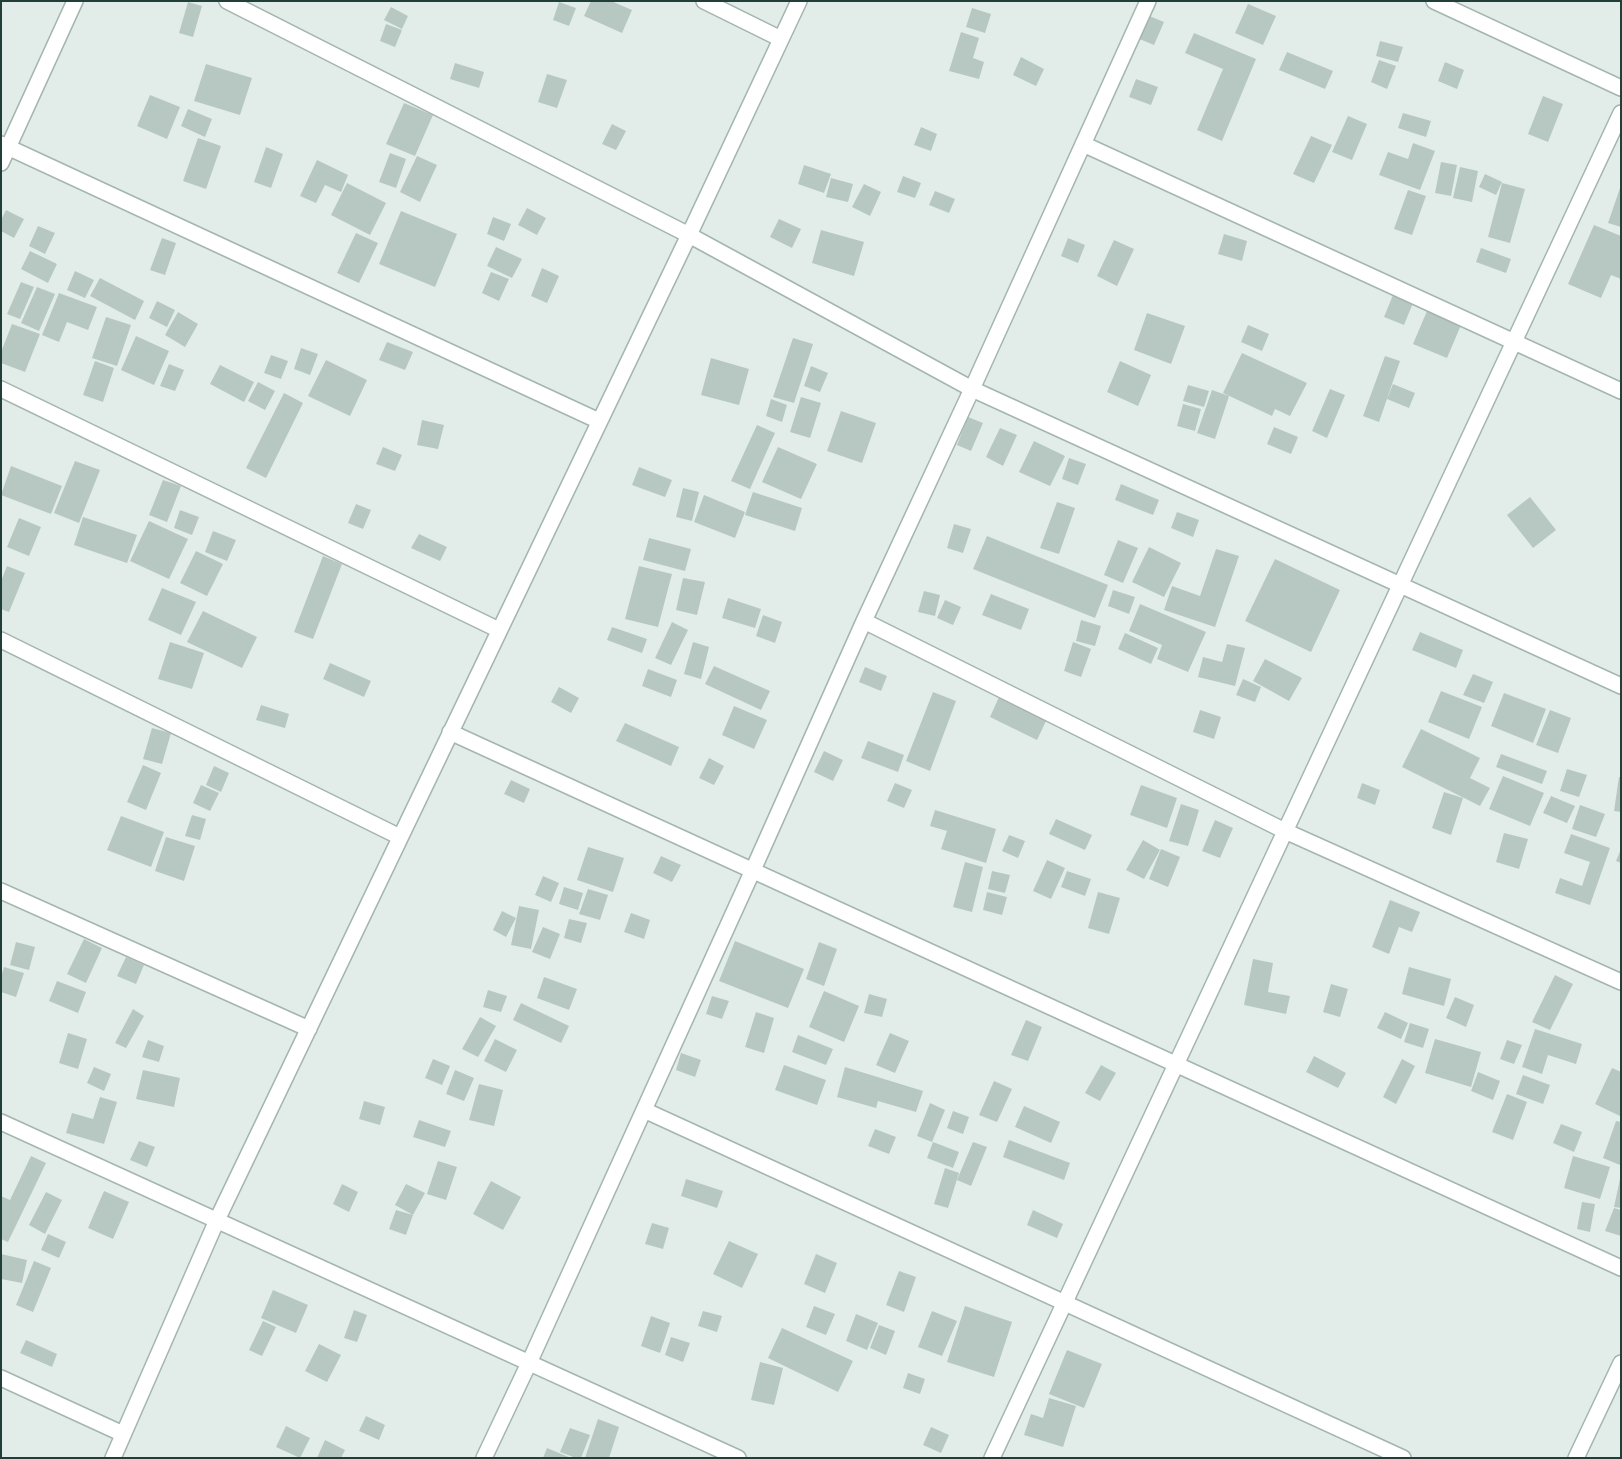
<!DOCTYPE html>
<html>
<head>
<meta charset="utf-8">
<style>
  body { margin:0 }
  #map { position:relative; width:1622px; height:1459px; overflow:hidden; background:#e2ede9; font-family:Rubik,sans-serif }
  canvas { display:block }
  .frame { position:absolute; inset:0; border:2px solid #213f38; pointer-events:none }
</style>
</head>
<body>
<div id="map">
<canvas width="1622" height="1459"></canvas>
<div class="frame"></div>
</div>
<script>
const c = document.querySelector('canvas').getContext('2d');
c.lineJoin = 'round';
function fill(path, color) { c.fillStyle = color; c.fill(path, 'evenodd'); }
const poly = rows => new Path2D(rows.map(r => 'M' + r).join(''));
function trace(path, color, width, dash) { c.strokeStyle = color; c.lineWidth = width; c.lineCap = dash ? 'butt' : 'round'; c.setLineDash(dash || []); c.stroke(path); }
const building = poly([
  [591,1,611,1,632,10,622,33,584,16],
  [188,2,202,6,193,37,179,33],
  [559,2,576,8,569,26,553,20],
  [1248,4,1276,16,1263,45,1235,33],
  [391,7,408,16,402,29,384,20],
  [972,8,991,14,985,33,966,27],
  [1147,15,1164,22,1154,45,1137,38],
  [386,24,402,30,395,47,380,41],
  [961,32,979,38,973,58,984,62,979,79,949,71],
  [1194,33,1256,59,1222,141,1197,130,1223,69,1185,53],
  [1380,41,1403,47,1398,62,1376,56],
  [1287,52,1333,71,1325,89,1279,70],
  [1021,57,1044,69,1036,86,1013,75],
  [1379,60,1396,66,1387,89,1371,82],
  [1445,62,1464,70,1457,89,1438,81],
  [455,63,484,72,479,88,450,79],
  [206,64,252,78,240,115,194,101],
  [547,74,567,80,557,108,538,102],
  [1136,79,1158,87,1151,105,1129,97],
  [150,95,180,107,167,139,137,126],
  [1543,96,1563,104,1548,142,1528,134],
  [404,103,433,115,415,156,386,144],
  [188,109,212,119,205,137,181,126],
  [1403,113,1431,121,1426,137,1398,128],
  [1348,116,1367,124,1352,160,1332,152],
  [612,124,626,131,616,150,602,144],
  [921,127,937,134,931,151,914,145],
  [1311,136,1332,145,1314,183,1293,174],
  [198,138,221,146,206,189,183,181],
  [1413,143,1435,151,1420,190,1379,175,1388,152,1408,159],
  [266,147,283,154,271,188,254,182],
  [390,153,406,159,396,188,379,182],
  [417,156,437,165,420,202,400,192],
  [317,160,348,175,341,192,325,185,316,203,300,196],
  [1441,162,1457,165,1451,196,1435,193],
  [804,165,831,174,824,193,798,184],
  [1460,167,1478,171,1472,202,1453,198],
  [1485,174,1502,182,1496,195,1479,187],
  [903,176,921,183,915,198,897,192],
  [831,178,853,184,848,202,826,197],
  [347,183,386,203,370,235,331,215],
  [1502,183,1525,189,1510,243,1488,237],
  [864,184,881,192,870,216,852,207],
  [1620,188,1621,188,1621,227,1608,223],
  [1408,190,1426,196,1412,235,1394,229],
  [935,191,955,199,949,213,929,205],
  [527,208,546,218,537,235,518,225],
  [6,210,24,219,14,238,1,231,1,220],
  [401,211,457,234,435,287,379,264],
  [493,217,511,224,504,241,487,234],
  [779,219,801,229,792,248,770,237],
  [1594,225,1621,236,1621,279,1611,275,1601,298,1568,284],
  [38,226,55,233,45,254,29,246],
  [821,230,864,242,854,276,812,263],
  [356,233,378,243,359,283,337,273],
  [1224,234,1247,241,1242,261,1218,254],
  [162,238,176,243,165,275,150,270],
  [1068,238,1085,245,1078,263,1061,256],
  [1114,240,1134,249,1117,286,1097,276],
  [496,247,522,259,512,278,487,266],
  [1481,248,1511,259,1506,273,1476,262],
  [30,251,57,264,48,283,21,269],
  [542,268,559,276,547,303,531,296],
  [75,271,94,280,85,298,67,290],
  [491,272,509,279,499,301,482,293],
  [100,278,144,301,135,320,90,296],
  [21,282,34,287,20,319,7,314],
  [37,287,55,294,39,331,21,323],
  [59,293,97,307,88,330,67,322,59,342,42,335],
  [1393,295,1413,303,1404,325,1384,317],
  [157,301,175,310,167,327,149,318],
  [1427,311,1461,325,1447,358,1413,344],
  [178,312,198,324,185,347,165,335],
  [1147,313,1185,326,1171,364,1134,350],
  [106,317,131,325,117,366,92,358],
  [12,324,40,334,25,372,1,363,1,352],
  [1248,325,1269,334,1262,351,1241,342],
  [136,336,169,351,154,385,121,370],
  [793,338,813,344,794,403,773,397],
  [387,342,413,352,405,370,379,360],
  [301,348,318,354,310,375,294,369],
  [1242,353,1307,383,1290,416,1275,409,1272,416,1223,393],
  [271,355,288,361,281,379,264,373],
  [1385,356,1400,361,1379,422,1363,416],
  [711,358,749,369,739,405,701,395],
  [326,360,367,380,350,416,308,396],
  [95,361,114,368,103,402,83,395],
  [1120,361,1151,375,1138,406,1107,392],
  [169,364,184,370,175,391,160,386],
  [220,365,254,382,244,402,210,384],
  [811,366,828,373,820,392,804,386],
  [258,382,275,391,265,410,248,401],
  [1393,384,1415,393,1409,408,1387,399],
  [1188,385,1209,391,1204,407,1183,401],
  [1330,389,1345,395,1327,438,1312,431],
  [1212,390,1229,396,1215,439,1197,433],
  [284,393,303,403,266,478,246,468],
  [801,397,821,403,810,438,790,432],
  [771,399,787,405,782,422,766,416],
  [1183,404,1201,409,1195,431,1177,426],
  [841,411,876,423,862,463,827,451],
  [968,417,983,423,971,451,957,445],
  [422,420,444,425,438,449,417,445],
  [757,425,775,433,750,489,731,481],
  [1274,427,1298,437,1291,454,1267,444],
  [1000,428,1017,435,1003,466,986,457],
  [1034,441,1065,456,1050,486,1019,472],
  [383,447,402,455,395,471,376,464],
  [778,447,817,464,801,499,762,482],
  [1069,458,1086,464,1078,485,1062,479],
  [75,461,100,470,79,523,54,513],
  [11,466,62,486,51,514,1,495],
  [639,467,672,480,665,497,632,485],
  [163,480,181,486,167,522,149,515],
  [1121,484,1159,500,1153,515,1115,500],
  [683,488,699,492,692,521,676,517],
  [753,492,802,508,795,531,745,515],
  [704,495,745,512,735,538,694,522],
  [1530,497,1556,530,1533,548,1507,515],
  [1057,502,1075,508,1059,554,1040,548],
  [356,504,371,510,363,529,348,523],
  [180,510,199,517,192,535,174,528],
  [1177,512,1199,520,1193,537,1171,528],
  [83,517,137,535,127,563,74,545],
  [19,518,41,527,29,556,7,547],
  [149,521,188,539,169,579,130,561],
  [954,524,971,529,963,553,947,548],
  [213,531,236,540,227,561,205,552],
  [419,534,447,547,440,561,411,548],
  [987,536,1108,585,1095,618,973,569],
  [649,538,691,549,685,571,643,560],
  [1118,540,1138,548,1123,583,1104,575],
  [1149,547,1181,563,1164,597,1132,582],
  [1216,549,1239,556,1215,627,1164,610,1172,586,1200,596],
  [196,551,223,564,207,596,180,583],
  [323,556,342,564,313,639,294,632],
  [1275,559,1340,590,1311,652,1245,621],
  [7,566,25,573,9,612,1,609,1,581],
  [639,566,672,574,658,627,625,619],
  [683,578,705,582,697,615,676,610],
  [162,588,196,602,181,635,148,620],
  [1113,590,1135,597,1129,614,1108,606],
  [924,591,940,595,935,616,918,612],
  [991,594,1029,609,1021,630,982,615],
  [728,598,761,609,755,628,722,618],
  [945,600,961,607,953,625,937,618],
  [1140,604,1206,632,1188,672,1157,659,1162,645,1129,631],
  [203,611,257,637,242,668,187,642],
  [763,615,782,622,775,643,756,636],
  [1081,620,1101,626,1095,646,1076,641],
  [672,622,688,630,671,665,655,658],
  [612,627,647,639,642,653,607,640],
  [1420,632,1463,650,1456,668,1412,650],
  [1125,633,1158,648,1151,664,1118,649],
  [170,642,204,653,192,689,158,679],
  [693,642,709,647,701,679,684,674],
  [1073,642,1091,649,1081,677,1064,671],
  [1227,644,1245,648,1235,686,1198,677,1203,657,1222,662],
  [1265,659,1302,678,1289,701,1253,681],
  [330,663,371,681,364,697,323,679],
  [714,666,770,691,761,710,705,684],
  [865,667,887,676,881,691,859,682],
  [648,669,677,680,671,697,642,686],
  [1473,674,1493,682,1484,703,1463,695],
  [1243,679,1261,687,1255,702,1236,695],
  [559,687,579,698,571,713,551,702],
  [1441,691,1482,707,1469,739,1428,722],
  [933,692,956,701,930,771,906,761],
  [1504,693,1546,709,1533,743,1491,726],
  [999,697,1047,719,1037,740,990,717],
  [261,705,289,714,285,728,256,720],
  [734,706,767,720,754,749,722,735],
  [1200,710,1221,717,1214,739,1193,732],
  [1550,710,1571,718,1558,753,1536,745],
  [625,723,679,747,671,766,616,741],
  [152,728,171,733,162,764,143,759],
  [1421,729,1480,758,1470,778,1490,788,1480,806,1402,767],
  [868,741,904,755,898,772,861,758],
  [824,751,843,760,833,781,814,772],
  [1501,754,1547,771,1542,784,1496,767],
  [709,758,724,766,714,785,699,778],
  [143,765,161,773,146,810,127,802],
  [214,766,229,773,221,792,206,785],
  [1567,769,1587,775,1579,797,1560,791],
  [1503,776,1544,793,1530,826,1489,809],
  [1619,777,1621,777,1621,812,1614,811],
  [511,780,530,789,524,803,504,794],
  [895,783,912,790,904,808,887,801],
  [1362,783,1380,790,1375,805,1357,798],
  [201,785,219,793,210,811,193,803],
  [1141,785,1177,798,1167,828,1130,815],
  [1444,792,1463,798,1451,835,1432,828],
  [1551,796,1575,806,1567,823,1543,813],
  [1181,804,1199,810,1188,846,1169,841],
  [1580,805,1605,814,1596,837,1572,829],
  [935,810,996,829,986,863,941,849,947,831,930,826],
  [192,815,206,819,200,840,185,836],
  [121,816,164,832,151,867,107,850],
  [1056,819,1092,835,1085,850,1049,834],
  [1215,820,1233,828,1220,858,1202,851],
  [1504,833,1528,839,1519,869,1496,862],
  [1571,834,1610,848,1590,905,1555,893,1560,878,1582,886,1590,862,1564,853],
  [1009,835,1025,841,1018,858,1002,851],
  [166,837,195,846,184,881,155,871],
  [1143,840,1160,850,1144,879,1126,870],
  [588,847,624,858,613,892,577,880],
  [1161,849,1180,857,1168,887,1149,879],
  [1621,849,1621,863,1616,861],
  [661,856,681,865,672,882,653,873],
  [1047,860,1065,868,1051,899,1033,891],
  [965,862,983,867,972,912,953,907],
  [992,871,1010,875,1005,893,988,889],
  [1067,871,1091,879,1085,896,1061,887],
  [543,876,559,883,551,902,535,895],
  [564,887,583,893,578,910,559,904],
  [588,889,608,895,600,920,579,914],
  [987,892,1007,897,1002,915,983,910],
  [1098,892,1120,898,1109,934,1088,928],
  [1390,900,1420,912,1412,932,1399,927,1389,954,1372,947],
  [519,906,539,910,531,949,511,945],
  [502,911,516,918,506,937,493,930],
  [631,913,650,920,644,939,624,932],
  [569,919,587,923,581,943,564,938],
  [543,927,560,934,550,959,532,952],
  [84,939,102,948,86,983,67,974],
  [735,941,804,969,788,1008,719,981],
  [16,942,35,947,29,970,10,965],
  [819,942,837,949,824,986,806,979],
  [126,957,144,965,136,984,117,976],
  [1253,959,1273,963,1268,992,1290,996,1286,1014,1244,1005],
  [4,967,24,973,16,997,1,992,1,977],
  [1409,967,1451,979,1444,1006,1402,994],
  [1555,975,1573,984,1550,1030,1532,1022],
  [544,977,577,989,569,1010,537,998],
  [57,981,86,992,78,1013,49,1001],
  [1331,984,1348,989,1340,1017,1323,1012],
  [488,990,507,996,501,1012,483,1007],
  [824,991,859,1006,844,1042,809,1027],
  [869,994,887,999,882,1017,864,1013],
  [712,996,729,1001,722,1019,706,1014],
  [1455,997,1474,1005,1466,1027,1446,1018],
  [521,1003,569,1026,561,1043,513,1020],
  [133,1009,144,1016,126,1048,115,1043],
  [756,1012,774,1018,764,1053,745,1047],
  [1385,1012,1408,1023,1401,1039,1377,1028],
  [480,1017,496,1026,478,1057,462,1049],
  [1026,1020,1042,1027,1028,1061,1011,1055],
  [1410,1023,1429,1029,1423,1048,1404,1042],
  [1535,1029,1582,1044,1576,1064,1548,1055,1542,1074,1522,1067],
  [68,1033,87,1039,78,1069,59,1063],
  [890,1033,909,1041,895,1073,876,1065],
  [798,1035,833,1049,826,1065,792,1052],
  [495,1039,517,1050,506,1072,484,1061],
  [1435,1039,1481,1052,1471,1087,1425,1073],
  [148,1040,164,1046,159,1062,142,1057],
  [1507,1040,1522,1045,1514,1064,1500,1059],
  [681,1053,701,1060,695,1077,676,1070],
  [1314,1056,1346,1073,1338,1088,1306,1072],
  [433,1059,450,1066,442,1085,425,1078],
  [1402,1059,1415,1066,1396,1104,1383,1097],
  [784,1065,826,1080,817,1105,775,1090],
  [1101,1065,1116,1073,1100,1101,1085,1093],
  [94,1067,111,1074,104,1091,87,1083],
  [845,1067,923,1091,916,1112,878,1101,876,1108,837,1097],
  [1612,1068,1621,1072,1620,1116,1595,1104],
  [143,1070,180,1078,174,1107,136,1099],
  [455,1070,474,1078,464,1101,446,1094],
  [1478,1072,1500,1081,1493,1100,1471,1091],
  [1523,1075,1550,1085,1543,1104,1516,1094],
  [994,1081,1012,1089,997,1122,979,1115],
  [479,1084,503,1090,494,1126,469,1120],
  [1507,1094,1527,1102,1513,1140,1492,1132],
  [100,1097,117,1102,104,1144,66,1133,72,1113,93,1119],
  [364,1101,385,1107,380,1125,359,1119],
  [930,1103,945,1110,932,1142,917,1136],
  [1024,1106,1060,1122,1051,1143,1015,1127],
  [953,1111,969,1117,963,1134,947,1128],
  [419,1120,451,1131,445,1147,413,1137],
  [1616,1121,1621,1122,1620,1165,1603,1158],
  [1561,1124,1582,1132,1574,1152,1553,1143],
  [875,1129,896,1137,889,1154,868,1146],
  [1009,1140,1070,1163,1064,1180,1003,1157],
  [139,1141,155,1147,147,1167,130,1160],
  [933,1142,959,1152,953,1168,927,1158],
  [973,1142,987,1147,971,1186,957,1180],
  [31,1156,46,1163,8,1242,1,1239,1,1196,10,1200],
  [1573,1156,1610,1167,1600,1199,1564,1188],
  [438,1161,457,1167,446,1200,427,1194],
  [945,1168,959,1173,948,1208,934,1204],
  [686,1179,723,1191,717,1208,681,1196],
  [1620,1179,1621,1180,1621,1208,1614,1207],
  [491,1181,521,1197,503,1230,473,1214],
  [342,1184,358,1192,349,1212,333,1204],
  [406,1184,425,1193,413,1215,395,1205],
  [104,1191,129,1202,113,1239,88,1228],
  [46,1192,62,1200,45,1234,29,1225],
  [1582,1202,1595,1204,1590,1232,1577,1229],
  [1614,1208,1621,1210,1621,1236,1605,1231],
  [396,1210,413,1215,406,1235,389,1229],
  [1033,1210,1063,1224,1057,1238,1027,1225],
  [652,1223,669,1228,663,1249,645,1244],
  [48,1234,66,1242,59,1258,41,1250],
  [729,1241,758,1254,742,1288,713,1274],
  [1,1254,27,1260,22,1283,1,1279],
  [816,1254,837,1263,825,1293,804,1284],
  [34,1261,51,1268,33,1312,16,1305],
  [899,1271,916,1277,904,1312,886,1305],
  [273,1290,308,1305,296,1333,261,1318],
  [814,1306,835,1314,826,1335,806,1327],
  [965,1306,1012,1322,994,1377,947,1362],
  [354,1310,367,1315,357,1342,344,1338],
  [703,1311,722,1316,717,1332,698,1326],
  [932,1311,957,1321,942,1356,918,1347],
  [856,1314,878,1323,867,1350,846,1341],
  [651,1316,670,1323,660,1353,641,1346],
  [263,1321,276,1327,262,1356,249,1350],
  [879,1325,895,1331,886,1355,870,1348],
  [782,1328,853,1361,838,1392,768,1358],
  [671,1337,690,1343,683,1362,665,1355],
  [26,1340,57,1354,52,1367,20,1353],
  [319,1344,341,1355,327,1382,305,1371],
  [1067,1350,1102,1364,1084,1408,1049,1394],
  [760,1362,783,1368,774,1405,751,1400],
  [908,1373,925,1379,920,1394,903,1388],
  [1049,1398,1076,1406,1063,1447,1024,1435,1031,1414,1043,1418],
  [366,1416,385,1425,379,1440,359,1431],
  [598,1419,619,1427,609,1458,585,1458],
  [286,1426,310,1438,300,1458,276,1447],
  [931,1427,949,1435,941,1453,923,1445],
  [570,1428,590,1435,581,1458,576,1458,560,1452],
  [325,1440,345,1450,341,1458,317,1458],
  [547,1448,571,1458,543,1458]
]);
const minor = poly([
  [227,1,689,235,972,389,1621,686],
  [704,1,781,39],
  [1434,1,1621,88],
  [1,144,599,421],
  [1083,144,1621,391],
  [1,163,75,1],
  [1,389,499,630],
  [864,621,1285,831,1621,982],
  [1,640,400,837],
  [450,732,1621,1268],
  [1,891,309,1029],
  [644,1110,1403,1458],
  [1,1122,738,1458],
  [1,1378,123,1434],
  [113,1458,217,1220,689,235,799,1],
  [484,1458,529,1363,753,870,864,621,972,389,1148,1],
  [992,1458,1621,113],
  [1576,1458,1621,1363]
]);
fill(building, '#b7c8c2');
trace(minor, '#a4b5b0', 18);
trace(minor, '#fff', 15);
</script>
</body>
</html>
